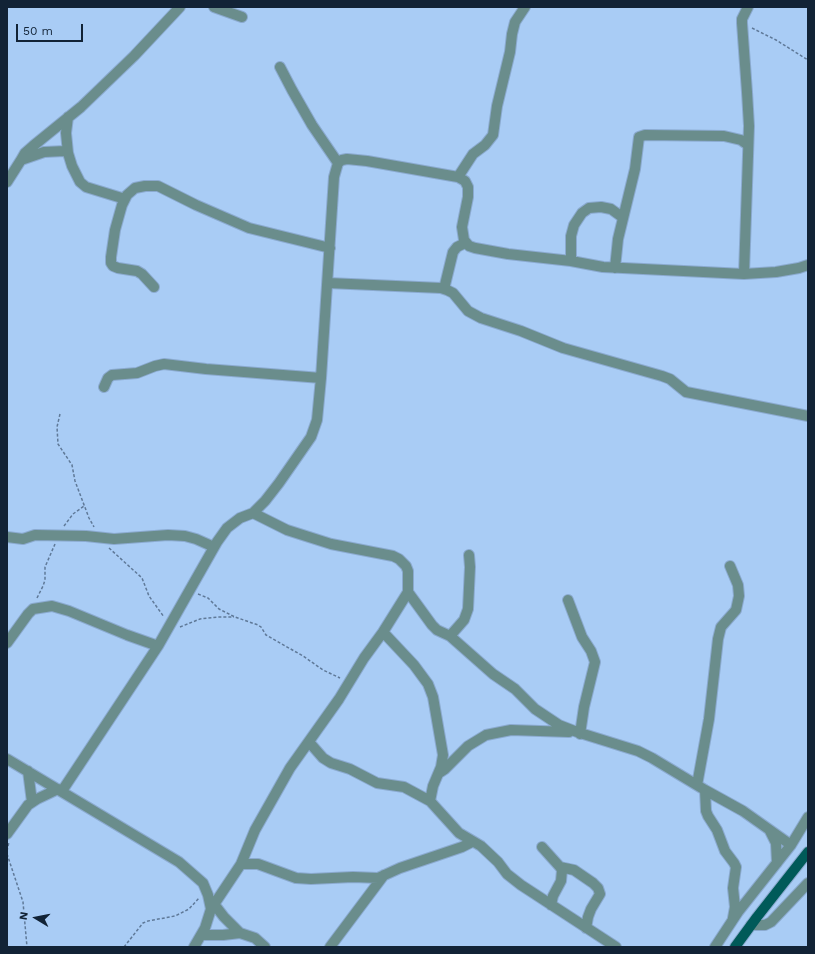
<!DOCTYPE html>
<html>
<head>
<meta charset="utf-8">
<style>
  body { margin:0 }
  #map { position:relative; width:815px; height:954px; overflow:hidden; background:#a9ccf5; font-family:"Work Sans",sans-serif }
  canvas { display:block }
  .frame { position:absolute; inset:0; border:8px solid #122336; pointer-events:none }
  .north { position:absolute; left:16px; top:898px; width:40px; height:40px; -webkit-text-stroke:3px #a9ccf5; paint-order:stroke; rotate:280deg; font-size:11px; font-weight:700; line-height:16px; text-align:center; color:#122336 }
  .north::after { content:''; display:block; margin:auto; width:14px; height:18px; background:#122336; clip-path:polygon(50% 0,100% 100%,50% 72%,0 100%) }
  .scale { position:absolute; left:16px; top:24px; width:67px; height:18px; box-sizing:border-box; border:2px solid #122336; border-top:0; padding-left:5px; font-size:12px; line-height:14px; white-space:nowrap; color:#122336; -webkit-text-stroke:3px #a9ccf5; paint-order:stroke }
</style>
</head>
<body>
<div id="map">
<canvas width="815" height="954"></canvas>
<div class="frame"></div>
<div class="north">N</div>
<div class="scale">50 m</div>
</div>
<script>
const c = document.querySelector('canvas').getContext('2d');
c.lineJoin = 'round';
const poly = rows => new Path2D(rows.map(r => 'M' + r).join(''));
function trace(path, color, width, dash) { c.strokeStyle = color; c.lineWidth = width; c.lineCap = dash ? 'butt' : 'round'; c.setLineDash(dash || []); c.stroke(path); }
const path = poly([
  [752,28,776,40,808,60],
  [60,414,57,427,58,444,72,465,75,481,89,518,94,527],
  [64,526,73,514,84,506],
  [109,548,142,578,149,596,164,617],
  [198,594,208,598,219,609,235,617,258,625,261,627,266,635,303,656,323,670,340,678],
  [37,598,43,586,45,580,45,567,55,544],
  [180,627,200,619,218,617,234,617],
  [7,851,9,842],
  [7,854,23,902,27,947],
  [124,947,143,923,148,921,175,916,189,909,199,898]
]);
const minor = poly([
  [214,7,242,17],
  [280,67,292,90,312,125,338,163],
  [68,153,66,133,68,117],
  [21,160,25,153,33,146,81,107,134,56,180,7],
  [458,177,465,181,468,187,468,197,462,227,464,240,469,246,475,248,508,254,571,261,603,267,744,274,776,272,799,268,808,265],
  [7,182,21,160,44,152,65,151,68,153,72,166,80,182,86,187,125,199],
  [571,261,571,236,574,225,582,213,589,208,601,207,611,209,622,217],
  [615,268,618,239,635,169,639,137,645,135,724,136,741,140,748,145],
  [744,274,749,126,747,92,742,23,742,19,748,7],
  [328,283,441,288,447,290,453,293,468,311,481,318,521,331,563,348,662,376,670,379,686,392,808,416],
  [154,287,142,274,137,271,118,268,113,266,111,263,111,257,115,230,122,205,127,195,135,188,145,186,158,186,196,205,249,228,330,248],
  [444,289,453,252,457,247,465,243],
  [104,387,108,378,112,375,137,373,155,366,164,364,206,369,321,378],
  [253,513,287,530,331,544,393,556,399,559,406,566,408,571,408,592,432,625,437,630,450,636,493,674,515,689,535,709,559,725,577,732,638,751,652,758,705,790,743,811,791,845],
  [7,537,23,539,35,535,86,536,114,539,168,535,185,536,196,539,214,547],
  [568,600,582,637,591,651,595,662,584,707,580,734],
  [383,632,414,665,428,684,433,697,443,755,441,767,433,786,430,801],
  [450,636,464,620,468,609,470,567,469,555],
  [7,643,28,614,33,609,52,606,69,611,127,635,158,646],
  [309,742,323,758,331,763,350,769,377,783,404,787,430,801,459,833,481,846,498,862,507,874,521,885,616,947],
  [7,759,179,862,203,883,208,895,211,909,205,928,194,947],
  [28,771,32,802],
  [439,773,445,769,468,746,486,735,511,730,569,732],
  [697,785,709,719,718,639,721,627,736,610,739,596,738,585,730,566],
  [705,790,706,811,708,816,717,830,725,851,734,863,736,867,733,888,735,907,733,918],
  [62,791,158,646,217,542,227,528,240,518,253,513,265,501,279,483,311,437,317,420,321,378,334,177,338,163,342,160,347,159,367,161,458,177,473,154,485,145,493,135,497,106,510,52,512,34,515,22,525,7],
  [770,831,776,843,777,863],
  [7,834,28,805,37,799,58,789],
  [542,847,560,867,562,870,561,881,553,896,551,905],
  [241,864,258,864,296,878,311,879,353,877,378,878,400,868,462,847,472,842],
  [560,867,574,870,593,883,598,888,600,894,591,909,588,917,586,928],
  [214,904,224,917,240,933],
  [211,909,241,864,255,830,290,768,339,699,364,658,383,632,408,592],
  [751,925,765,925,771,922,808,883],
  [201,935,223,935,240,933,255,938,265,947],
  [330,947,384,875],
  [715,947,738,912,791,845,808,817]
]);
const major = poly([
  [735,947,757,917,808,852]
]);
trace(minor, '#8baacf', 12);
trace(major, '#8baacf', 12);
trace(path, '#5f7998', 1.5, [3, 2]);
trace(minor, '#6a8d8c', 10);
trace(major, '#005a59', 10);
</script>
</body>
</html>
